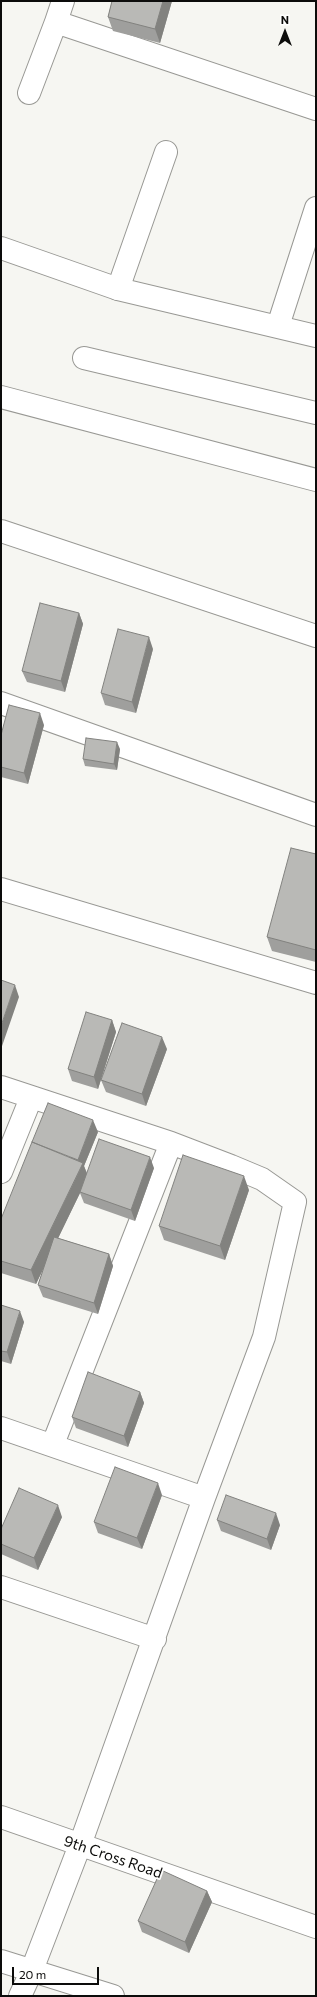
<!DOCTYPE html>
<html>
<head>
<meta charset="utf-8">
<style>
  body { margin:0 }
  #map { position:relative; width:317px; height:1997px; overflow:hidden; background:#f6f6f2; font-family:Commissioner,sans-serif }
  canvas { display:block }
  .frame { position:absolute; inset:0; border:2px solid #0c0c0b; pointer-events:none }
  .north { position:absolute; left:265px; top:12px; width:40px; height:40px; -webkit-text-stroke:3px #fffffe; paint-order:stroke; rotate:0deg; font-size:11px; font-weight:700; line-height:16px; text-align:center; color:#0c0c0b }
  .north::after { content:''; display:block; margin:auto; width:14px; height:18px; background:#0c0c0b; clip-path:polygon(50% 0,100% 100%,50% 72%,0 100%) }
  .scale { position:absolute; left:12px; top:1967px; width:87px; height:18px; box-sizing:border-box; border:2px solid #0c0c0b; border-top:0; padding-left:5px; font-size:12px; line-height:14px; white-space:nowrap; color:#0c0c0b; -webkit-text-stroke:3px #fffffe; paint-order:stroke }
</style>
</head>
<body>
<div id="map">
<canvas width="317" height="1997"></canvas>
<div class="frame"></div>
<div class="north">N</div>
<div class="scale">20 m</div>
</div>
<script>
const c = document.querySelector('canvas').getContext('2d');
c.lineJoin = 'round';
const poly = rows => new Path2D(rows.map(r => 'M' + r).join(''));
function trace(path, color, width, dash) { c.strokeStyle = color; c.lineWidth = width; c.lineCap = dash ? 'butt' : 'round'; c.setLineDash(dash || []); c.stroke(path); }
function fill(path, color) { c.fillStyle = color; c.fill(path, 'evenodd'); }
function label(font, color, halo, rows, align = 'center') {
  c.font = font + ' Commissioner,sans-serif'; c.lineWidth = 3.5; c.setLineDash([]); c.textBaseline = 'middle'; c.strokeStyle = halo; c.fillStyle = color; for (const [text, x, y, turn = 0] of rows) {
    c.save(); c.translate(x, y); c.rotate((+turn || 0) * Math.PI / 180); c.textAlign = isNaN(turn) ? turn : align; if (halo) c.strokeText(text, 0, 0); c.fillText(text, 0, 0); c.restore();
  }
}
const street = poly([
  [63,1,56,22,316,109],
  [29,93,56,22],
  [118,289,166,152],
  [278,326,316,208],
  [84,358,316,413],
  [1,397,316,480],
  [1,531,316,636],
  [1,703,316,815],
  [1,889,316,983],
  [1,1087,171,1143,231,1166,262,1179,295,1202,264,1337,204,1498,80,1845,32,1970,20,1996],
  [1,1172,31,1098],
  [1,1428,204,1498],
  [53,1444,171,1143],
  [1,1587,155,1639],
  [1,1817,316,1927],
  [1,1961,113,1996]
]);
const secondary = poly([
  [1,248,118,289,316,336]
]);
const wall = poly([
  [112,1,172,1,160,43,113,31,108,17],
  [79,613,83,624,65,692,27,682,22,671],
  [153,649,136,713,105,705,101,693],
  [44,725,28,784,1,777,1,735],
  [120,749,117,770,85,766,83,759],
  [316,854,316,962,272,951,267,937],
  [112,1020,116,1032,98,1089,72,1081,68,1069],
  [167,1049,146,1106,106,1092,101,1080],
  [98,1132,84,1166,87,1173,154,1168,135,1221,84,1203,80,1193,58,1238,109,1254,113,1266,98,1314,43,1297,38,1285,44,1267,36,1284,1,1273,1,1219],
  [249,1190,225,1260,164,1240,159,1226],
  [1,1305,24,1322,11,1364,1,1361],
  [140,1392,144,1403,128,1447,76,1428,72,1417],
  [162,1495,142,1549,98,1533,94,1522],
  [62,1517,38,1570,1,1554,1,1529],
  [217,1520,280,1525,271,1550,221,1531],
  [207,1891,212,1902,189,1953,142,1932,138,1921]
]);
const shadedWall = poly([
  [163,1,172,1,160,43,155,29],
  [79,613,83,624,65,692,61,681],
  [149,637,153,649,136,713,132,702],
  [40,713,44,725,28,784,24,773],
  [117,742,120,749,117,770,114,764],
  [15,985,19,997,1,1049,1,1026],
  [112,1020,116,1032,98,1089,94,1077],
  [162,1037,167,1049,146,1106,142,1094],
  [93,1120,98,1132,84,1166,88,1177,80,1192,80,1193,36,1284,31,1270,81,1168,78,1160],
  [150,1157,154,1168,135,1221,131,1210],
  [244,1176,249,1190,225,1260,220,1246],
  [109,1254,113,1266,98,1314,94,1303],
  [20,1311,24,1322,11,1364,7,1352],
  [140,1392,144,1403,128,1447,124,1436],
  [158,1483,162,1495,142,1549,137,1538],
  [58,1505,62,1517,38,1570,34,1558],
  [276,1513,280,1525,271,1550,267,1539],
  [207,1891,212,1902,189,1953,185,1942]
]);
const building = poly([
  [112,1,163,1,155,29,108,17,112,1],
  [40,603,79,613,61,681,22,671,40,603],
  [118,629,149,637,132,702,101,693,118,629],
  [9,705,40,713,24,773,1,767,1,735,9,705],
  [86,738,117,742,114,764,83,759,86,738],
  [291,848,316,854,316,950,267,937,291,848],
  [1,980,15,985,1,1026,1,980],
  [86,1012,112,1020,94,1077,68,1069,86,1012],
  [122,1023,162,1037,142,1094,101,1080,122,1023],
  [48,1103,93,1120,78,1160,32,1142,48,1103],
  [99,1139,150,1157,131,1210,80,1192,99,1139],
  [32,1142,83,1163,31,1270,1,1261,1,1219,32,1142],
  [183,1155,244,1176,220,1246,159,1226,183,1155],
  [54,1237,109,1254,94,1303,38,1285,54,1237],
  [1,1305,20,1311,7,1352,1,1351,1,1305],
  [88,1372,140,1392,124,1436,72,1417,88,1372],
  [115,1467,158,1483,137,1538,94,1522,115,1467],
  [19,1488,58,1505,34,1558,1,1544,1,1529,19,1488],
  [226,1495,276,1513,267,1539,217,1520,226,1495],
  [161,1870,207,1891,185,1942,138,1921,161,1870]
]);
const streetNames = [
  ["9th Cross Road",113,1857,19]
];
trace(street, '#989894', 24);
trace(secondary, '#989894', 24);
trace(street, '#fff', 22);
trace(secondary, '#fff', 22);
fill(wall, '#9f9f9d');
fill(shadedWall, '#82827f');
fill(building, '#b9b9b6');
trace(building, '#82827f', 1);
label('15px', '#0c0c0b', '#fffffe', streetNames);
</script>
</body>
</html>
